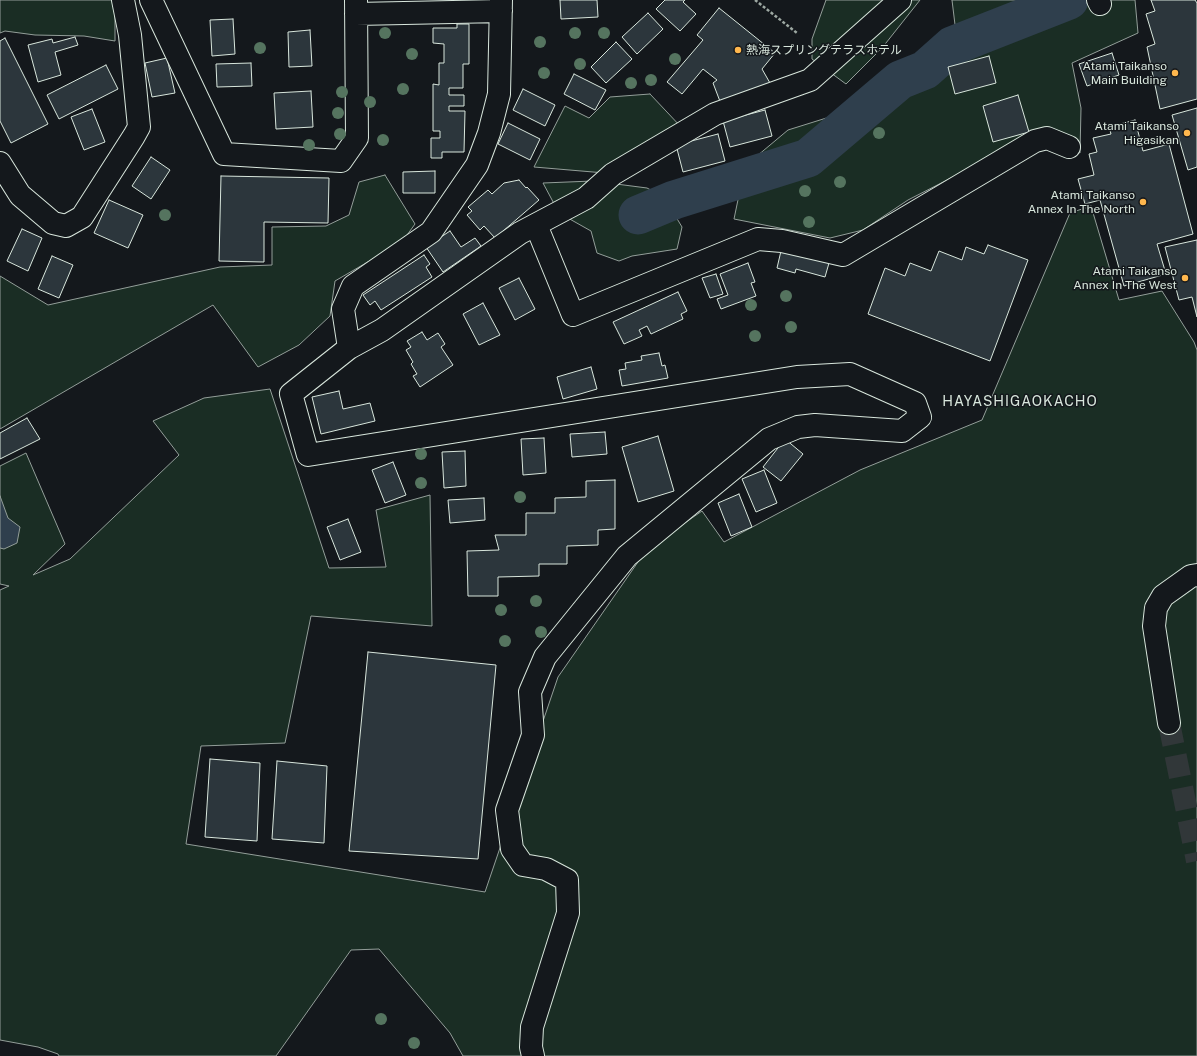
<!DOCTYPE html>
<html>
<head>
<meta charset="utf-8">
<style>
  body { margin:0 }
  canvas { display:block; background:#14181c }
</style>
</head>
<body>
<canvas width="1197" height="1056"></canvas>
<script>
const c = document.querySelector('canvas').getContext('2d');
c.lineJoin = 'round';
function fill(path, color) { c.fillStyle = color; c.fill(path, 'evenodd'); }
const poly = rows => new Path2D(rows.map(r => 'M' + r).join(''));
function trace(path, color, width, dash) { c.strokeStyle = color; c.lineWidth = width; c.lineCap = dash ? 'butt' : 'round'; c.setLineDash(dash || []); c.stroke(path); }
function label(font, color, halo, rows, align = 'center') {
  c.font = font + ' "Public Sans","Noto Sans JP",sans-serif'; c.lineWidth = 3; c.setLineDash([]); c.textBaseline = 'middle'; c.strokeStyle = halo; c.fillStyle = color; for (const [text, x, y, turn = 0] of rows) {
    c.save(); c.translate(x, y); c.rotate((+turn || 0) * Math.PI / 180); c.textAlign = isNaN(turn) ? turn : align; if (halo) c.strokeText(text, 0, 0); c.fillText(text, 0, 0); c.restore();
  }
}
const green = poly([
  [0,0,115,0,115,41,84,36,35,35,5,31,0,33,0,0],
  [826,0,920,0,882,48,846,84,812,59,812,39,826,0],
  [952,0,1046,0,1031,9,957,41,952,0],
  [1048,0,1135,0,1138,33,1072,63,1081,108,1080,153,1050,139,972,168,951,178,908,200,863,230,830,238,734,219,745,166,788,130,836,115,858,93,897,81,927,75,925,70,1017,24,1048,0],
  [650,94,682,128,605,173,534,167,565,106,589,118,610,97,650,94],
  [385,175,415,224,402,242,335,281,330,316,299,345,258,367,213,305,0,429,0,276,48,305,220,267,272,265,272,227,326,226,349,215,359,182,385,175],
  [593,181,647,188,664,197,682,227,677,249,632,256,619,261,597,253,591,231,559,213,543,183,593,181],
  [1091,206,1119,300,1162,291,1194,342,1197,350,1197,1056,463,1056,450,1033,379,949,351,950,276,1056,59,1056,58,1054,38,1047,0,1040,0,590,9,586,0,584,0,466,26,453,65,544,33,575,70,559,179,455,153,421,204,398,270,389,329,568,386,567,376,510,430,495,432,626,311,616,285,743,201,746,186,844,485,892,558,677,647,549,702,511,724,542,860,470,982,420,1070,213,1091,206]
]);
const water = poly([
  [0,496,8,518,20,527,17,543,4,549,0,548,0,496]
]);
const river = poly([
  [638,215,674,200,808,158,900,80,925,70,952,46,1069,0]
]);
const building = poly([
  [560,0,597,0,598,17,561,19,560,0],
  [665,0,685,0,683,2,696,14,680,31,656,9,665,0],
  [1151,0,1195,0,1197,3,1197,99,1160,109,1147,47,1155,44,1146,14,1155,11,1151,0],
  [719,8,775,53,762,69,770,83,721,104,713,83,717,80,703,69,682,94,667,82,703,40,697,35,719,8],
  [648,13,663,29,637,54,622,37,648,13],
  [233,19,235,54,212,56,210,20,233,19],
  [457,24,469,24,469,64,463,64,463,88,449,88,449,95,464,95,464,106,449,106,449,111,465,111,464,152,442,152,442,158,431,158,431,138,440,138,440,131,433,131,433,84,439,85,439,63,444,63,444,44,433,43,433,28,457,28,457,24],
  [310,30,312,66,289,67,288,32,310,30],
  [75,37,78,45,55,52,61,75,38,82,28,45,52,39,53,43,75,37],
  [5,38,48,124,11,143,0,121,0,41,5,38],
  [616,42,632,59,606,83,591,67,616,42],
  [1112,53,1119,75,1087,86,1079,64,1112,53],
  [989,56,996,83,955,94,948,67,989,56],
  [167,58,175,93,152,97,145,63,167,58],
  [251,63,252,86,217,87,216,64,251,63],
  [106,65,118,89,59,119,47,95,106,65],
  [574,74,606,90,595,110,564,94,574,74],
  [523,89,555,105,545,126,513,110,523,89],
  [311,91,313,127,276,129,274,93,311,91],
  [1018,95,1029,132,993,142,983,106,1018,95],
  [1197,108,1197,167,1188,170,1172,115,1197,108],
  [92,109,105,142,84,150,71,117,92,109],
  [765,110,772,136,730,147,723,121,765,110],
  [1135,120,1143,151,1169,144,1193,234,1157,244,1166,274,1124,286,1100,200,1085,204,1078,179,1094,175,1089,154,1097,152,1093,138,1111,134,1109,127,1135,120],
  [508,123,540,139,530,160,498,144,508,123],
  [718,134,725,161,683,172,676,145,718,134],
  [151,157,170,170,151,199,132,186,151,157],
  [435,171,435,193,403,193,403,172,435,171],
  [221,176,329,178,328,223,264,222,264,262,219,261,221,176],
  [519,180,526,188,527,187,539,200,495,238,484,226,480,230,467,215,472,211,468,207,488,190,492,194,504,183,519,180],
  [109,200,143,215,128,248,94,233,109,200],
  [22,229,42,238,28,271,7,261,22,229],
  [450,231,461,247,475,238,481,246,443,272,426,247,450,231],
  [1197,240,1197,317,1192,297,1179,300,1165,247,1197,240],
  [988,245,1028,260,990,361,868,314,885,268,905,276,910,263,931,271,939,251,962,260,966,247,984,254,988,245],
  [781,251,829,263,825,277,796,269,795,273,777,268,781,251],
  [424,255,430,264,426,267,432,277,381,310,375,301,370,305,363,295,424,255],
  [52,256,73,265,59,298,38,289,52,256],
  [748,263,755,282,751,283,756,296,721,309,717,299,728,295,720,274,748,263],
  [716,274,723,294,710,298,702,278,716,274],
  [519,278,535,309,515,320,499,288,519,278],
  [678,292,687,311,681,314,683,319,651,334,647,326,639,330,642,336,624,344,613,322,678,292],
  [483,303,500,335,479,345,463,314,483,303],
  [422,332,427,340,438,333,445,344,441,347,453,365,420,387,413,376,417,374,411,364,413,362,406,350,411,347,407,341,422,332],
  [659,353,662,366,665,365,668,378,622,386,619,370,626,369,625,363,642,360,641,356,659,353],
  [591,367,597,389,563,399,557,377,591,367],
  [339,391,343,409,370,403,375,421,321,434,312,397,339,391],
  [27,418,40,439,0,459,0,433,27,418],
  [605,432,607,454,572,457,570,434,605,432],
  [658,436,674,491,638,502,622,447,658,436],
  [544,438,546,473,523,475,521,439,544,438],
  [785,439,803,454,781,481,763,467,785,439],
  [465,451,466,486,444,488,442,452,465,451],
  [393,462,406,495,385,503,372,470,393,462],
  [764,470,777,503,756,512,742,479,764,470],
  [615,480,615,529,598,530,598,545,567,546,567,564,539,564,539,576,498,577,498,596,468,596,467,551,499,550,495,535,526,535,526,513,555,513,555,498,586,497,586,481,615,480],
  [739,494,752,527,731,536,718,503,739,494],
  [484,498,485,520,450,523,448,500,484,498],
  [348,519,361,552,340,560,327,527,348,519],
  [368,652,496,665,478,859,349,851,368,652],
  [210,759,260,763,257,841,205,837,210,759],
  [277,761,327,766,324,843,272,839,277,761]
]);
const minorTunnel = poly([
  [1169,723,1197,861]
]);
const path = poly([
  [755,0,797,33]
]);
const minor = poly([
  [151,0,224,154,341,161,357,138,356,0],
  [1098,0,1100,4],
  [356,14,501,11],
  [0,163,20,195,53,223,66,226,82,217,134,136,139,127,130,35,123,0],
  [536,225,573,315,758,239,782,241,843,255,1035,141,1047,138,1069,147],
  [349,348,343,309,353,286,431,232,477,165,489,133,499,94,501,0],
  [1169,723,1154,626,1156,608,1163,596,1191,576,1197,575],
  [533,1056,531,1047,532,1027,568,913,567,880,546,869,523,865,512,849,507,810,533,735,530,692,545,657,627,556,769,439,798,427,815,425,902,431,920,417,915,403,850,374,797,377,308,455,291,394,349,348,382,330,520,233,586,198,613,174,715,114,810,80,900,0]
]);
const trees = [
  [385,33],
  [575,33],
  [604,33],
  [540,42],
  [260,48],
  [412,54],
  [675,59],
  [580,64],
  [544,73],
  [651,80],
  [631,83],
  [403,89],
  [342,92],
  [370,102],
  [338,113],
  [879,133],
  [340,134],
  [383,140],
  [309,145],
  [840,182],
  [805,191],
  [165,215],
  [809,222],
  [786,296],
  [751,305],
  [791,327],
  [755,336],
  [421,454],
  [421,483],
  [520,497],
  [536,601],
  [501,610],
  [541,632],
  [505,641],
  [381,1019],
  [414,1043]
];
const markers = [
  [738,50,4,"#ffb74d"],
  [1175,73,4,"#ffb74d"],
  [1187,133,4,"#ffb74d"],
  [1143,202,4,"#ffb74d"],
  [1185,278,4,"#ffb74d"]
];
const poiNames = [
  ["熱海スプリングテラスホテル",746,50,"left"],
  ["Atami Taikanso",1167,66],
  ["Main Building",1167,80],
  ["Atami Taikanso",1179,126],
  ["Higasikan",1179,140],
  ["Atami Taikanso",1135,195],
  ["Annex In The North",1135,209],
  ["Atami Taikanso",1177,271],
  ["Annex In The West",1177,285]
];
const quarterNames = [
  ["HAYASHIGAOKACHO",1020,402]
];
fill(green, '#1a2d24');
trace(green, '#939e99', 1);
fill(water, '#2f3f4d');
trace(water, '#939e99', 1);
trace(river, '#2f3f4d', 39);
fill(building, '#2c363c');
trace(building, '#d8e6dc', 1);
trace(minorTunnel, '#313739', 22, [22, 11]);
trace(minor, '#d8e6dc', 24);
trace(path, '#9da8a2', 2.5, [3, 2]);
trace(minor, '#14181c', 22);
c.fillStyle = '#55745f';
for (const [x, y] of trees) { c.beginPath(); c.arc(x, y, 6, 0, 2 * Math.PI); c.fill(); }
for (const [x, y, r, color] of markers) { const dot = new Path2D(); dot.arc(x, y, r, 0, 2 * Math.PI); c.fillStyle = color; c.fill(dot); trace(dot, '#14181c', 1.5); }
label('12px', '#d8e6dc', '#14181c', poiNames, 'right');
c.letterSpacing = '1px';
label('14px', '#d8e6dc', '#14181c', quarterNames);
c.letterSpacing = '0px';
</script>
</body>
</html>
